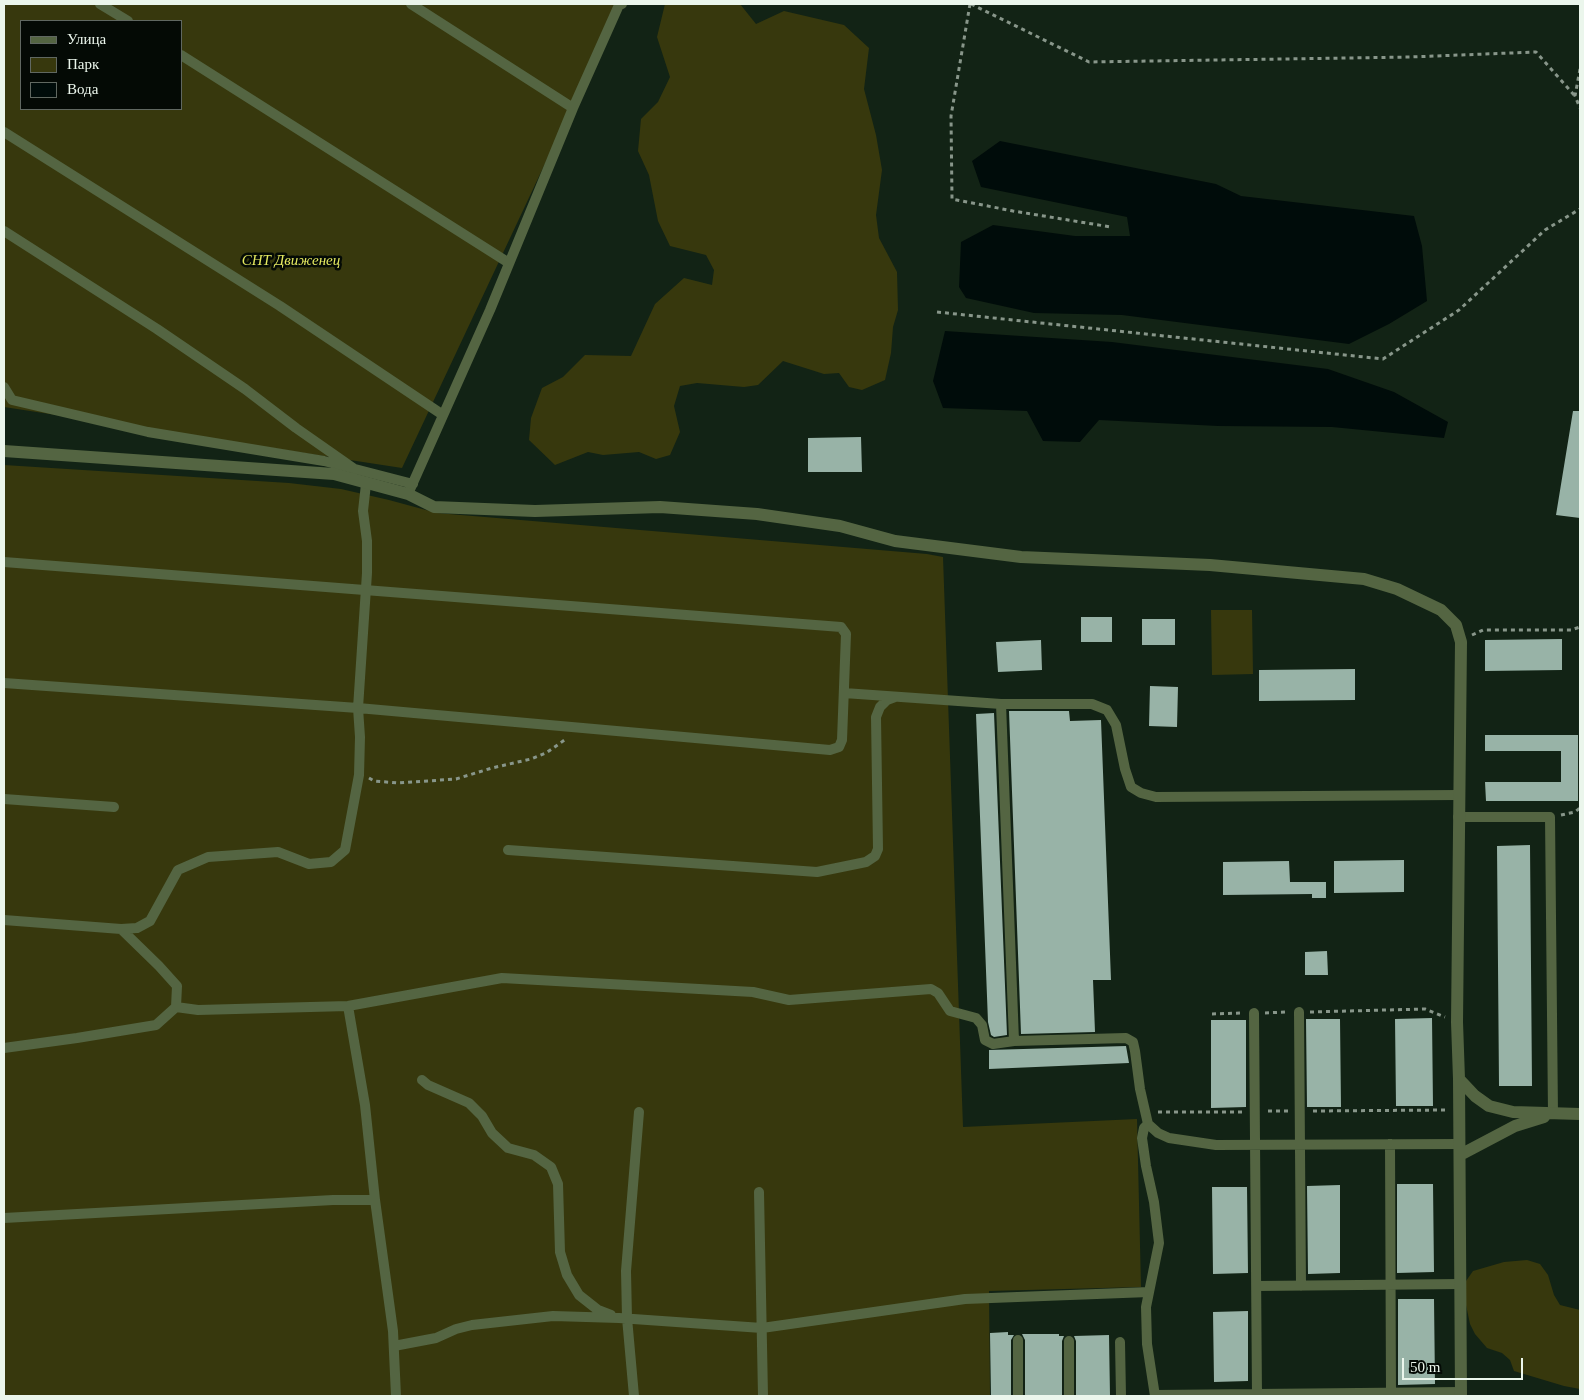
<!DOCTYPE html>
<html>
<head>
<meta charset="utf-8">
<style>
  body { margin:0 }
  #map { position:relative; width:1584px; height:1400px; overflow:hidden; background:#122315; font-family:Georgia,serif }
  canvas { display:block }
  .frame { position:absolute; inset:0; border:5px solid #ebf6ec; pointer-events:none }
  .legend { position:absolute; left:20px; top:20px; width:162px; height:90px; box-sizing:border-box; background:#040a05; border:1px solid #606861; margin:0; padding:6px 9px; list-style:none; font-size:15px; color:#ebf6ec }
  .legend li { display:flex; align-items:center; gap:10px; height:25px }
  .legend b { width:25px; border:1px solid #606861 }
  .scale { position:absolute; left:1402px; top:1358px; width:121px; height:22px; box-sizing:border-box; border:2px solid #ebf6ec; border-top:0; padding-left:6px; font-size:15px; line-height:18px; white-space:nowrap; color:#ebf6ec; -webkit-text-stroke:4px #040a05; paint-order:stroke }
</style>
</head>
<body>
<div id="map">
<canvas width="1584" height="1400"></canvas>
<div class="frame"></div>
<ul class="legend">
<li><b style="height:6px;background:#546542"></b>Улица</li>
<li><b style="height:14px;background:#37380d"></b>Парк</li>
<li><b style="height:14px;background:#000c0a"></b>Вода</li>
</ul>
<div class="scale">50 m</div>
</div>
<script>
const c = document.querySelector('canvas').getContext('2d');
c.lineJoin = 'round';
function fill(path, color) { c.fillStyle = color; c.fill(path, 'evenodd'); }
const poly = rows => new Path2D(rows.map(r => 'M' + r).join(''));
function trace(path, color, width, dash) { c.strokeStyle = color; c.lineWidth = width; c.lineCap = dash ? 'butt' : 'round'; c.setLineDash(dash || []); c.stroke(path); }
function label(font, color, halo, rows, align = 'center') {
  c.font = font + ' Georgia,serif'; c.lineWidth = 5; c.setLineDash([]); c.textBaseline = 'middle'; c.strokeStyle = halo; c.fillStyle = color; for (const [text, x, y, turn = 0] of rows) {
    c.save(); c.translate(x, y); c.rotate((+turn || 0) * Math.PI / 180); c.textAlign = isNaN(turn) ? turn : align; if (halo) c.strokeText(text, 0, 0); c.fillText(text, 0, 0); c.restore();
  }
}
const green = poly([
  [4,4,622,4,619,6,402,468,4,407],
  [21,21,181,21,181,109,21,109],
  [665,4,740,4,756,24,784,11,844,25,869,48,864,89,876,135,882,170,876,215,879,238,897,272,898,310,893,327,891,353,885,380,862,390,849,387,839,373,824,374,783,361,758,385,744,387,697,383,680,386,674,406,680,432,670,455,656,459,639,452,603,455,588,452,555,465,529,440,531,418,542,388,563,377,585,355,631,356,655,304,684,278,712,285,714,270,706,255,670,246,658,221,649,175,638,151,641,119,658,102,670,77,657,37],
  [4,465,289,483,341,489,389,500,437,513,927,554,943,557,963,1127,1137,1119,1141,1287,989,1291,990,1396,4,1396],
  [1211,610,1252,610,1253,674,1212,675],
  [1527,1260,1540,1264,1548,1275,1554,1295,1560,1305,1580,1310,1580,1389,1564,1386,1514,1371,1510,1360,1502,1353,1487,1348,1475,1334,1470,1324,1466,1305,1466,1281,1473,1271,1504,1262]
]);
const water = poly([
  [1000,141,1216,184,1241,196,1414,216,1422,246,1427,301,1389,324,1349,344,1122,315,1034,313,966,298,959,287,961,242,993,225,1075,236,1130,236,1127,217,981,187,972,161],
  [945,331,1112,342,1328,369,1394,392,1448,422,1444,438,1332,427,1218,426,1099,420,1080,442,1043,441,1027,411,943,408,933,381]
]);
const building = poly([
  [1573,411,1580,411,1580,518,1556,515],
  [861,437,862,472,808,472,808,438],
  [1081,617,1112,617,1112,642,1081,642],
  [1142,619,1175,619,1175,645,1142,645],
  [1562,639,1562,670,1485,671,1485,640],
  [1041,640,1042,670,998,672,996,642],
  [1355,669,1355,700,1259,701,1259,670],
  [1150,686,1178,687,1177,727,1149,726],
  [1009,711,1069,711,1070,721,1101,720,1111,980,1093,980,1095,1032,1021,1034],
  [994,713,1007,1035,994,1037,991,1035,988,1022,976,714],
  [1485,735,1578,735,1578,801,1486,801,1485,782,1561,782,1561,751,1485,751],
  [1530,845,1532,1086,1499,1086,1497,846],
  [1404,860,1404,892,1334,893,1334,861],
  [1289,861,1290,882,1326,882,1326,898,1312,898,1312,894,1223,895,1223,862],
  [1327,951,1328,975,1305,975,1305,952],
  [1432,1018,1433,1106,1396,1106,1395,1019],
  [1306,1019,1340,1019,1341,1107,1307,1107],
  [1211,1020,1246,1020,1246,1107,1211,1108],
  [1126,1046,1129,1063,989,1069,989,1050],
  [1397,1184,1433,1184,1434,1272,1397,1273],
  [1340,1185,1340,1273,1308,1274,1307,1186],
  [1212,1187,1247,1187,1248,1273,1213,1274],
  [1398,1299,1434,1299,1435,1384,1398,1385],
  [1248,1311,1248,1381,1214,1382,1213,1312],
  [1008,1332,1008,1335,1014,1335,1011,1340,1011,1396,991,1396,990,1333],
  [1022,1334,1059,1334,1059,1336,1064,1336,1062,1341,1062,1396,1025,1396,1025,1340],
  [1109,1335,1110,1396,1076,1396,1076,1341,1074,1336]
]);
const path = poly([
  [970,4,951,116,952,199,1013,211,1111,227],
  [971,4,1089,62,1410,57,1536,52,1575,96],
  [1580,69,1575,96,1580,108],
  [937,312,1383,359,1459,310,1545,230,1580,209],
  [1472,635,1483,630,1571,630,1580,627],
  [369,778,374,781,398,783,456,779,492,768,531,759,546,753,566,739],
  [1561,815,1575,812,1580,808],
  [1310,1012,1425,1009,1445,1017],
  [1265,1013,1286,1012],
  [1212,1014,1241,1013],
  [1268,1111,1289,1111],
  [1313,1111,1446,1110],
  [1158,1112,1244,1112]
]);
const service = poly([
  [100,4,128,21],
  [411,4,573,108],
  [181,55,509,263],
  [4,132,280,306,443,415],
  [4,231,157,329,245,389,296,428,356,470],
  [4,387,12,400,148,432,324,461,413,484],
  [408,494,490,310,573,108,619,5,622,4],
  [4,562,841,627,846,634,842,740,839,747,830,750,358,708,4,683],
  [844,693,1001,704,1092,704,1107,710,1116,725,1125,769,1131,787,1141,793,1156,797,1458,795],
  [1001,704,1014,1041,1126,1038,1133,1042,1135,1051,1140,1089,1148,1124,1158,1133,1169,1138,1216,1145,1460,1144],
  [4,799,114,807],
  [1458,817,1550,817,1553,1114],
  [508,850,817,872,866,862,875,856,878,849,876,717,880,707,887,700,895,697],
  [4,920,121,929,137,928,150,921,178,870,208,857,278,852,309,864,331,862,345,850,359,775,360,737,358,708,367,573,367,541,363,511,366,484],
  [348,1006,365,1105,375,1200,393,1331,396,1396],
  [176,1007,198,1010,348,1006,502,978,753,992,789,1000,931,989,938,993,950,1011,976,1018,982,1025,985,1040,993,1044,1014,1041],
  [1299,1012,1301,1286],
  [1254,1013,1257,1396],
  [4,1048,77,1038,156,1025,176,1007,177,986,159,966,121,929],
  [422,1080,428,1085,469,1103,482,1116,492,1133,508,1148,534,1155,551,1167,558,1184,560,1252,567,1275,579,1295,598,1310,611,1315],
  [1148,1124,1144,1128,1142,1138,1146,1166,1154,1202,1159,1243,1146,1307,1147,1344,1155,1396],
  [1390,1144,1391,1396],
  [759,1192,763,1396],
  [4,1218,333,1200,375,1200],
  [1257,1286,1461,1284],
  [1018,1340,1018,1396],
  [1069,1341,1069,1396],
  [1120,1342,1121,1396],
  [394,1346,436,1338,456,1329,472,1325,553,1316,619,1318,762,1328,965,1299,1149,1292],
  [1155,1395,1461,1392],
  [634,1396,627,1318,626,1271,639,1112]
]);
const minor = poly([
  [4,451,334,474,408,494,434,507,535,511,660,507,757,514,840,526,895,541,1021,557,1210,565,1364,579,1397,589,1441,610,1456,625,1461,642,1457,1022,1459,1079,1461,1396],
  [1459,1079,1475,1096,1489,1106,1513,1112,1580,1114],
  [1460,1155,1515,1126,1544,1117]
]);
const parkNames = [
  ["СНТ Движенец",291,261]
];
fill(green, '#37380d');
fill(water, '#000c0a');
fill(building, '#98b3a7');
trace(path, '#88968a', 3, [4, 4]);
trace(service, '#546542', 10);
trace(minor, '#546542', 12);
label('italic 15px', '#e4e960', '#040a05', parkNames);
</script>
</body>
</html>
